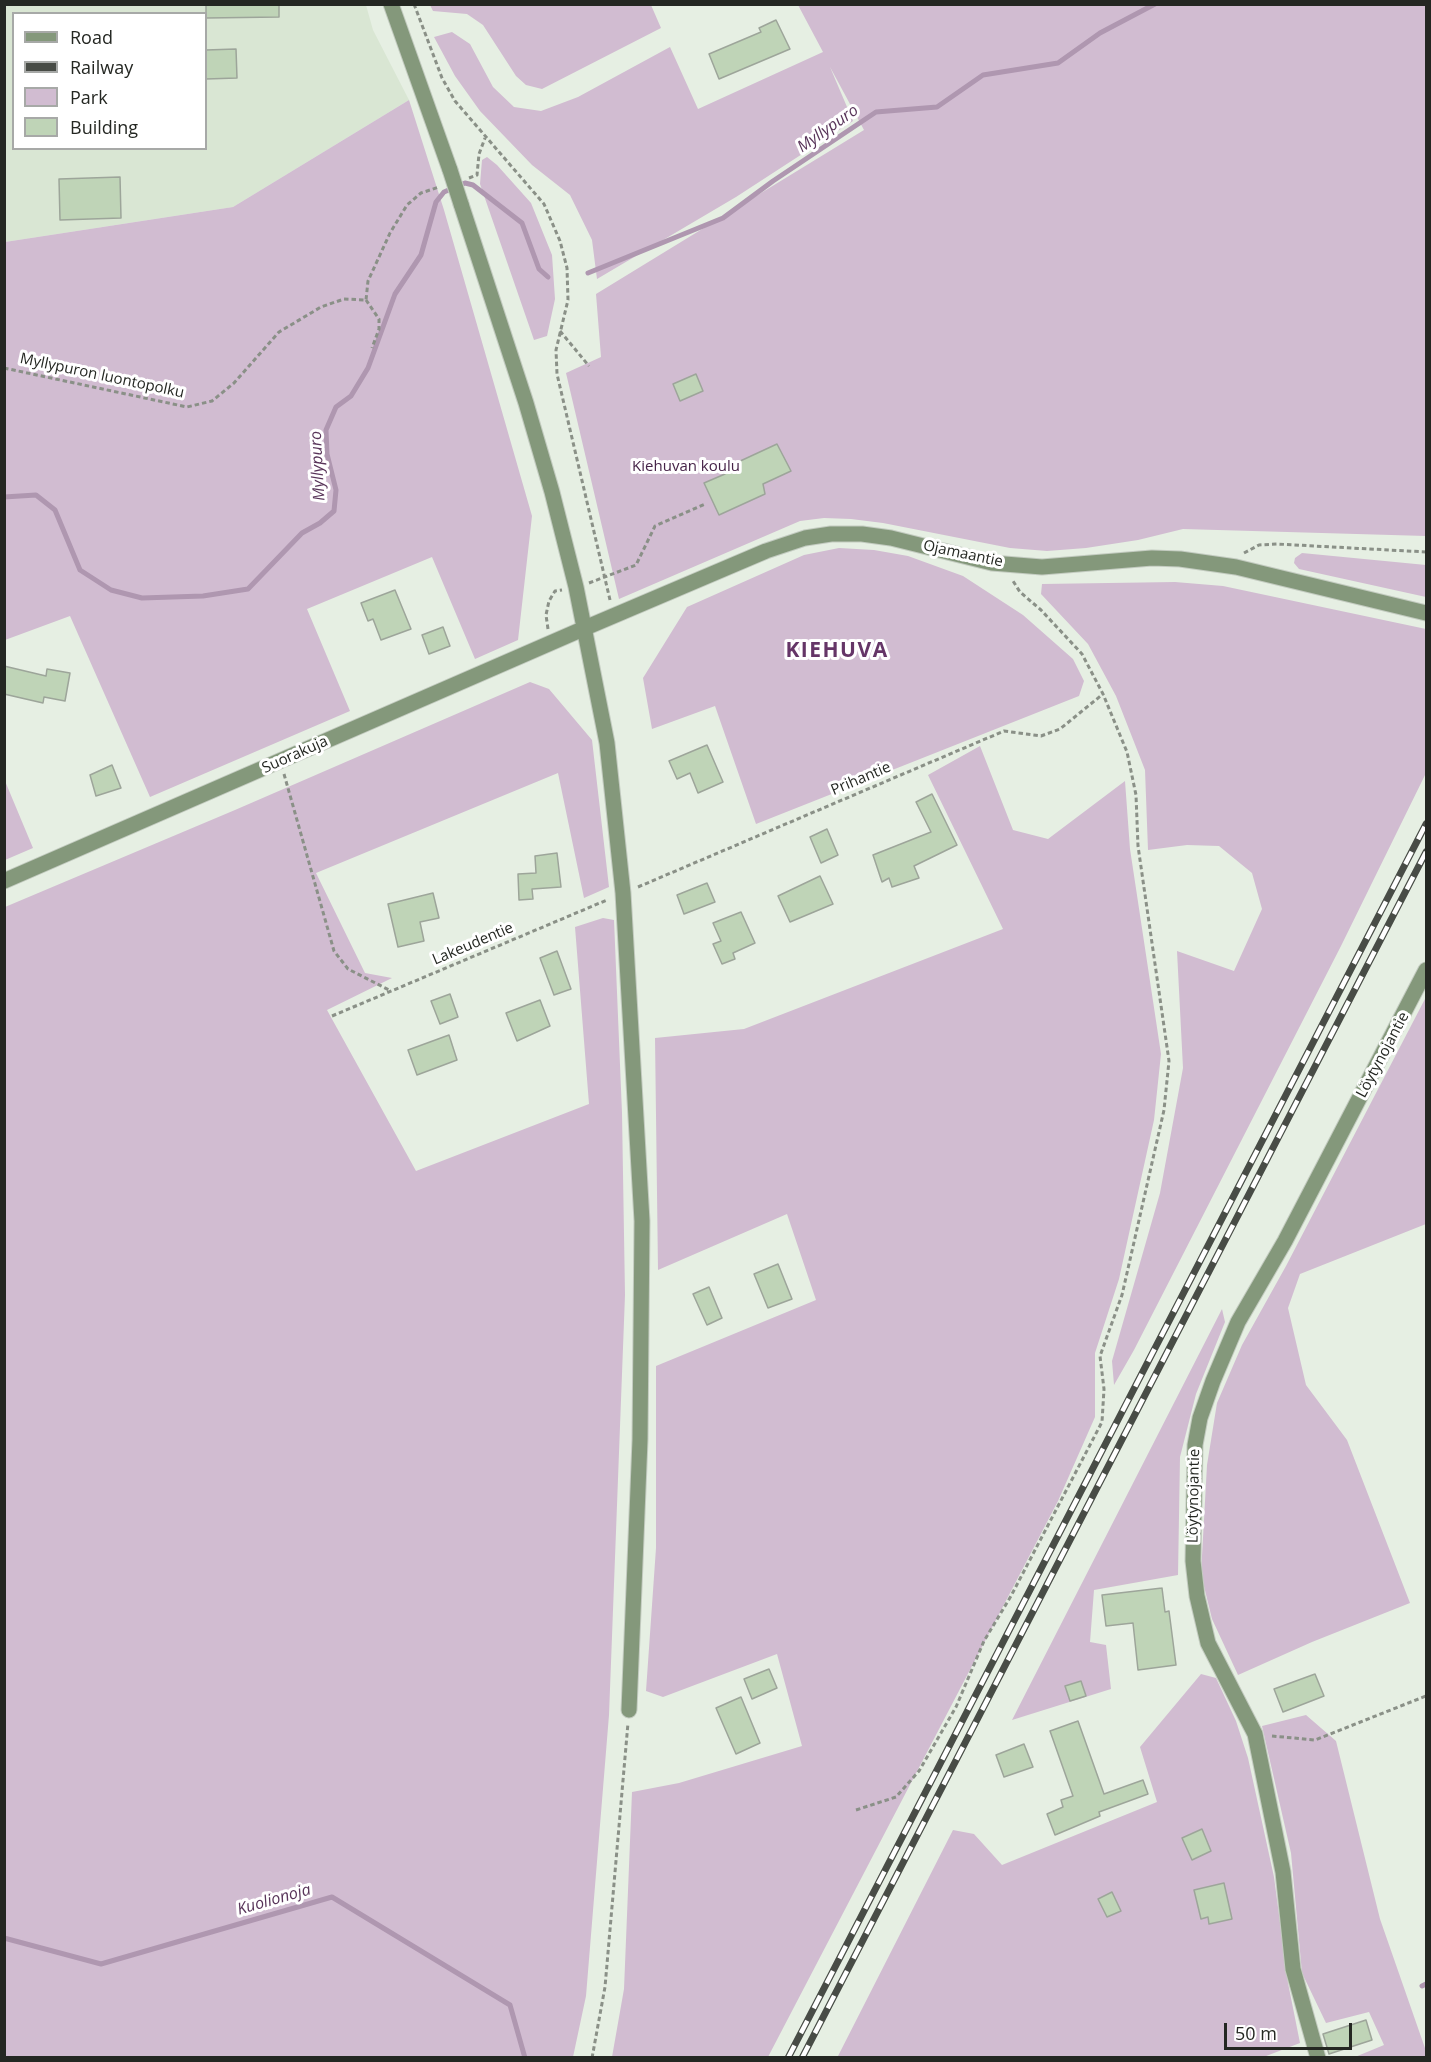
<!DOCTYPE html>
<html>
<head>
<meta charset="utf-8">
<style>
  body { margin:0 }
  #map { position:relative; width:1431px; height:2062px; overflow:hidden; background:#e6efe3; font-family:"Open Sans",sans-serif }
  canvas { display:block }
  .frame { position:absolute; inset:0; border:6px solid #242722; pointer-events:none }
  .legend { position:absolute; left:12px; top:12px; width:195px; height:138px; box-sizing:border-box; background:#fff; border:2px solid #a7a9a7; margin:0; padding:8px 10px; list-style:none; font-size:18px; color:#242722 }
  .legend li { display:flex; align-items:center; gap:12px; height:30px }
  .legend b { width:30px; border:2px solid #a7a9a7 }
  .scale { position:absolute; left:1224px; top:2023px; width:128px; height:27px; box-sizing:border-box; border:3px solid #242722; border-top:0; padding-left:8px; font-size:18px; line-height:21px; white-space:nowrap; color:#242722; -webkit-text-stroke:4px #fff; paint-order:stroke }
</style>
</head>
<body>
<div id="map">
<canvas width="1431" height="2062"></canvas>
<div class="frame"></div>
<ul class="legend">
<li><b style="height:8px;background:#84987b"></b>Road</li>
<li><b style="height:8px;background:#484c46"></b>Railway</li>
<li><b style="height:16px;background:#d1bcd1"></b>Park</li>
<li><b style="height:16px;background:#bfd4b7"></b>Building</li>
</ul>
<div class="scale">50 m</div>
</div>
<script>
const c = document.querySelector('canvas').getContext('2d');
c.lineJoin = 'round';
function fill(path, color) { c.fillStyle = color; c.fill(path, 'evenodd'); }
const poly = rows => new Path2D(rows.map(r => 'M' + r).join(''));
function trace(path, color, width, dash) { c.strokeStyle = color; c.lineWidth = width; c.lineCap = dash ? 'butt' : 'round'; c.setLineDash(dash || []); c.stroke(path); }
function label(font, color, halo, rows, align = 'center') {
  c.font = font + ' "Open Sans",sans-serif'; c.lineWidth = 6; c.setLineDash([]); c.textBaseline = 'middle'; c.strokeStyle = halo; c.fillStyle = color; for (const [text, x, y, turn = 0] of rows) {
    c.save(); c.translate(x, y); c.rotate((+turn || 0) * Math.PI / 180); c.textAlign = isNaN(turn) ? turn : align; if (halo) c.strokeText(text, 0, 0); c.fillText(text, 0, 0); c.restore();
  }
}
const built = poly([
  [5,5,366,5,373,30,409,100,233,207,5,242],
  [14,14,206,14,206,148,14,148]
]);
const green = poly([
  [430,5,651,5,661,28,542,89,526,85,516,76,483,25,467,14,433,11],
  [798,5,1426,5,1426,536,1183,529,1138,540,1086,548,1047,551,1010,548,883,523,851,519,824,518,800,521,619,599,566,373,601,357,596,294,864,130,830,67,853,121,736,197,597,279,592,240,570,195,532,165,480,111,455,76,434,37,452,32,470,44,493,87,514,107,541,111,578,97,670,47,698,109,823,52],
  [409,100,444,210,532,516,518,640,475,659,432,557,307,609,350,711,150,797,70,616,5,640,5,242,233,207],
  [487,157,497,165,531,203,552,255,555,299,547,336,534,340,480,184,482,160],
  [839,548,874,550,908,556,963,576,1023,615,1073,659,1084,681,1079,696,756,824,715,706,652,729,643,678,687,607,804,555],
  [1302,553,1426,565,1426,597,1299,569,1294,563,1295,558],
  [1175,582,1223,586,1426,629,1426,773,1341,946,1134,1350,1114,1385,1112,1361,1160,1193,1183,1068,1177,951,1234,971,1262,909,1252,873,1219,846,1187,845,1148,850,1145,770,1116,696,1088,644,1041,594,1042,584],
  [530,682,549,689,592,740,609,887,584,898,558,773,316,873,365,973,392,978,327,1010,416,1171,589,1104,575,927,603,918,614,920,622,1113,625,1295,609,1715,586,1996,573,2057,5,2057,5,907,235,810],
  [980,746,1013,830,1048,839,1125,781,1130,849,1161,1054,1154,1120,1119,1279,1095,1353,1095,1417,1058,1501,768,2057,612,2057,624,1989,632,1792,679,1783,802,1746,777,1654,663,1697,646,1691,656,1548,656,1366,816,1300,787,1214,658,1270,655,1038,744,1029,1003,929,928,775],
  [5,781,33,848,5,860,4,860],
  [1426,997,1426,1224,1300,1274,1288,1308,1306,1385,1347,1440,1410,1603,1312,1642,1238,1675,1212,1619,1201,1574,1207,1465,1217,1403,1242,1345,1286,1266],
  [1222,1309,1225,1322,1196,1394,1180,1457,1178,1575,1094,1590,1090,1642,1106,1645,1111,1689,1012,1720],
  [1201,1674,1216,1678,1236,1721,1248,1758,1274,1877,1288,1983,1300,2043,1261,2058,837,2058,953,1830,974,1834,1002,1865,1157,1802,1140,1747],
  [1306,1715,1336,1741,1380,1919,1426,2051,1426,2057,1355,2057,1384,2045,1369,2012,1326,2023,1302,1973,1291,1853,1262,1726]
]);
const stream = poly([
  [588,273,723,218,773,181,876,112,937,107,983,75,1058,63,1100,33,1155,4],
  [4,497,36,495,55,510,80,570,111,590,142,598,203,596,248,589,302,533,320,523,334,511,336,490,327,454,326,430,336,407,351,396,368,368,395,294,421,255,436,202,444,192,465,183,473,185,522,223,539,269,548,277],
  [4,1938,101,1964,332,1897,510,2005,525,2058],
  [1422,1986,1426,1984]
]);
const building = poly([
  [206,4,279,4,279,17,206,18,206,4],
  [776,20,790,49,719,79,709,54,761,32,759,28,776,20],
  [236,49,237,78,206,79,206,50,236,49],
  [120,177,121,218,60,220,59,179,120,177],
  [696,374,703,391,680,401,673,384,696,374],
  [777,444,791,471,763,484,765,494,719,515,704,483,725,474,723,469,777,444],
  [395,590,411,629,381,640,373,619,368,621,361,603,395,590],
  [443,627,450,646,429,654,422,635,443,627],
  [4,666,46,676,47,669,70,673,65,701,44,697,43,703,4,694,4,666],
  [707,745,723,782,698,793,690,773,677,779,669,761,707,745],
  [112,765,121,788,96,796,90,775,112,765],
  [932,794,957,845,914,866,919,878,892,887,889,878,882,882,873,855,931,832,916,802,932,794],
  [827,829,838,855,821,863,810,837,827,829],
  [557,853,561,887,532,889,533,899,519,900,518,874,536,873,535,856,557,853],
  [820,876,833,904,790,922,778,896,820,876],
  [707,883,715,902,684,914,677,895,707,883],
  [433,893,439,918,420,922,424,941,398,947,388,904,433,893],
  [741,912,755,943,733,953,735,959,722,964,713,944,721,941,713,923,741,912],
  [557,951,571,989,554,995,540,958,557,951],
  [450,994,458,1017,440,1024,431,1001,450,994],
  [540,1000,550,1026,517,1041,506,1013,540,1000],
  [449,1035,457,1060,417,1075,408,1050,449,1035],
  [778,1264,792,1299,768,1308,754,1274,778,1264],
  [709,1287,722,1318,707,1325,693,1294,709,1287],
  [1162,1588,1165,1612,1169,1611,1176,1665,1138,1670,1133,1623,1106,1626,1102,1595,1162,1588],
  [769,1669,777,1688,752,1699,744,1679,769,1669],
  [1315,1674,1324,1696,1283,1712,1274,1689,1315,1674],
  [1081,1681,1086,1696,1070,1701,1065,1686,1081,1681],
  [741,1697,760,1743,736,1754,716,1708,741,1697],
  [1078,1721,1104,1794,1143,1780,1148,1794,1099,1812,1100,1816,1055,1835,1047,1814,1063,1807,1061,1800,1073,1796,1050,1731,1078,1721],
  [1024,1744,1033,1767,1004,1777,996,1755,1024,1744],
  [1202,1829,1211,1851,1192,1860,1182,1838,1202,1829],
  [1224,1883,1232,1919,1209,1924,1208,1917,1201,1919,1194,1890,1224,1883],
  [1112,1892,1121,1911,1107,1917,1098,1899,1112,1892],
  [1366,2020,1372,2040,1329,2054,1323,2034,1366,2020]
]);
const path = poly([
  [414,4,442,78,455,101,544,204,560,241,567,268,568,300,556,350,557,374,610,600],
  [469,178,477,175,479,154,485,138],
  [366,300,379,319,379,329,372,348],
  [560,331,589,366],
  [4,368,187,407,212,401,234,383,279,332,321,307,344,299,366,300,368,281,390,233,407,205,421,193,439,187],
  [1244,553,1259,545,1277,544,1426,552],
  [589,583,636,565,655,526,705,504],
  [548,629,546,615,549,601,555,591,562,590],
  [284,774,334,951,348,969,391,991],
  [638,887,1004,731,1041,736,1060,729,1103,694],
  [332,1016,607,900],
  [1272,1736,1315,1740,1426,1696],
  [856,1810,896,1797,919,1771,956,1707,984,1641,1011,1596,1102,1422,1104,1389,1100,1356,1122,1295,1164,1110,1169,1061,1138,846,1136,795,1127,752,1103,694,1082,654,1041,610,1020,592,1013,581],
  [592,2058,605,1987,628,1723]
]);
const minor = poly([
  [391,4,450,170],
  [461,204,526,403,552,492,576,587,607,743,623,893,642,1221,640,1440,629,1710],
  [4,881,585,628,766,551,805,538,831,534,862,534,891,538,992,563,1042,567,1152,558,1180,559,1236,567,1426,613],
  [1318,2058,1293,1969,1283,1872,1255,1734,1208,1643,1197,1596,1193,1561,1195,1445,1200,1418,1213,1381,1238,1322,1285,1241,1426,970]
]);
const rail = poly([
  [788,2058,1426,824],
  [802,2058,1426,852]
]);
const minorBridge = poly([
  [450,170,461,204]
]);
const streetNames = [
  ["Myllypuron luontopolku",102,376,12],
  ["Ojamaantie",963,554,12],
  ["Suorakuja",295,755,-24],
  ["Prihantie",861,779,-23],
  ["Lakeudentie",473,944,-23],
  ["Löytynojantie",1383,1055,-62],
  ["Löytynojantie",1194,1496,-89]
];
const parkNames = [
  ["Kiehuvan koulu",686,467]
];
const waterNames = [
  ["Myllypuro",828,129,-35],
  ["Myllypuro",318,466,-93],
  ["Kuolionoja",274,1900,-16]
];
const districtNames = [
  ["KIEHUVA",837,651]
];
fill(built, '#d9e6d3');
fill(green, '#d1bcd1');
trace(stream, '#af97b0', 5);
fill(building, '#bfd4b7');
trace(building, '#9da59a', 1.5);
trace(minor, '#c3cbc0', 17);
trace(path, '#8a9087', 3, [4.5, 3]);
trace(minor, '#84987b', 15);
trace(rail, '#484c46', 7);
trace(rail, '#fff', 4.5, [14]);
trace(minorBridge, '#c3cbc0', 17, []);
trace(minorBridge, '#84987b', 15);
label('15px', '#242722', '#fff', streetNames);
label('15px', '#462448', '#fff', parkNames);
label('italic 16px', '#583459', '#fff', waterNames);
c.letterSpacing = '1.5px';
label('bold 21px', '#653567', '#fff', districtNames);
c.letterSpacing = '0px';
</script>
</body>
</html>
